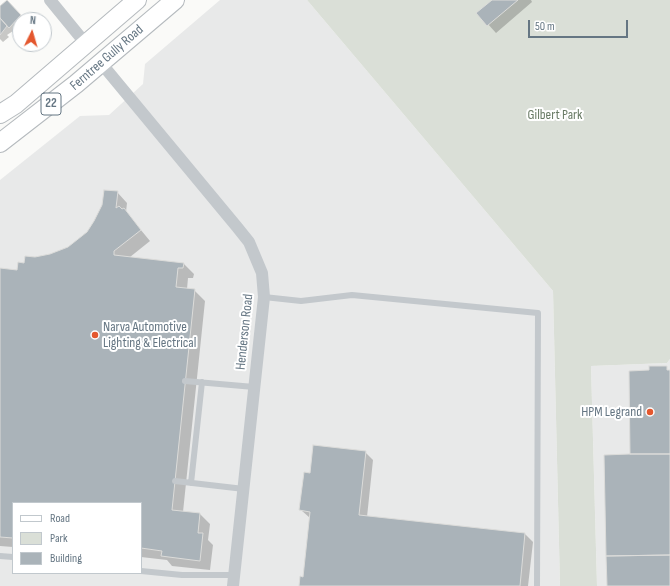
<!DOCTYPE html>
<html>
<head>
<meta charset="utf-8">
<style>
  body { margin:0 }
  #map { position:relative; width:670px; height:586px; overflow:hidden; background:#fafaf8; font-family:"Sofia Sans Condensed",sans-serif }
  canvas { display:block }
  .legend { position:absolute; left:12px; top:502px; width:130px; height:72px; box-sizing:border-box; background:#fff; border:1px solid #c1c8cd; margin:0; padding:5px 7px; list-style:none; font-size:12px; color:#657683 }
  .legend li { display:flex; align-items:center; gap:8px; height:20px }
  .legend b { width:20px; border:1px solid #c1c8cd }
  .north { position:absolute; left:12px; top:12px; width:40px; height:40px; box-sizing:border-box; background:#fff; border:1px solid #c1c8cd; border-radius:50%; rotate:5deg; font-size:11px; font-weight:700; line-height:16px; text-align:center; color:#657683 }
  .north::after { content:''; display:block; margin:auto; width:14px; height:18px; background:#e4572e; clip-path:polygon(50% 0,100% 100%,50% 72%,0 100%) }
  .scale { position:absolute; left:528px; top:20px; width:100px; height:18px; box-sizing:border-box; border:2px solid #657683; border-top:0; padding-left:5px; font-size:12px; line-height:14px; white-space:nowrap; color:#657683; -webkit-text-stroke:3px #fff; paint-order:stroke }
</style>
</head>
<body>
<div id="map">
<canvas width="670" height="586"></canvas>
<ul class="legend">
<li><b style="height:5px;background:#fff"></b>Road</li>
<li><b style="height:11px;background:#dadfd7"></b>Park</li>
<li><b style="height:11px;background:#aab3b9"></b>Building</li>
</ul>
<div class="north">N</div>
<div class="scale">50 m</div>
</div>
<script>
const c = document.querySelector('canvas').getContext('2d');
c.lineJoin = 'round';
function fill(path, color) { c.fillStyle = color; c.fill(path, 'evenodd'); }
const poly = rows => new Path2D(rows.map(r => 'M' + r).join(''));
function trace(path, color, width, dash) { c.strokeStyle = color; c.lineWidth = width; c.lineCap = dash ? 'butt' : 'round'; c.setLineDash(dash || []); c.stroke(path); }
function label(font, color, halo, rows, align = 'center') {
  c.font = font + ' "Sofia Sans Condensed",sans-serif'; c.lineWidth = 4; c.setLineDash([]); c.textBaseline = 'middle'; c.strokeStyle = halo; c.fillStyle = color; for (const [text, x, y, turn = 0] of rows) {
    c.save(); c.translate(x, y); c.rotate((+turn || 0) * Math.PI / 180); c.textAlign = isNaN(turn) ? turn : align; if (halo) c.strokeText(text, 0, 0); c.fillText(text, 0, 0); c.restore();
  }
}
const built = poly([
  [220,0,307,0,553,291,560,586,0,586,0,180,80,116,109,115,143,84,145,64],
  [13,503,141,503,141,573,13,573],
  [670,359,670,586,597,586,591,366,667,363]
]);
const green = poly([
  [307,0,670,0,670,359,667,363,591,366,597,586,560,586,553,291]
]);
const shadow = poly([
  [493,0,531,0,532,2,496,33,478,13],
  [7,1,25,20,20,20,20,26,14,32,13,31,7,35,9,37,3,42,0,39,0,7],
  [117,192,127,203,126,212,150,241,130,257,184,264,194,274,193,278,188,278,187,289,194,290,205,301,183,512,200,514,210,524,208,540,213,545,210,570,172,566,167,560,141,557,141,503,13,503,13,547,0,546,0,269,18,271,25,264,35,258,50,255,68,248,87,232],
  [365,452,373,460,367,517,525,534,533,542,528,586,300,586,304,578,310,518,301,510,311,474]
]);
const building = poly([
  [7,0,21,15,9,28,0,18,0,6,7,0],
  [492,0,518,0,487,26,476,13,492,0],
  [0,18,7,26,0,35,0,18],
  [104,190,118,191,116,208,119,206,122,209,124,208,141,230,114,251,114,255,184,263,183,268,178,268,176,287,195,289,172,510,200,513,198,533,203,533,200,561,161,556,162,551,141,548,141,503,13,503,13,538,0,537,0,268,17,270,18,262,24,263,25,256,35,257,50,254,68,247,87,232,94,221,102,205,104,190],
  [649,366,667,366,667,370,670,370,670,454,630,454,629,371,649,370,649,366],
  [313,445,366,451,359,515,525,533,520,586,299,586,300,576,303,577,310,512,299,510,304,472,310,473,313,445],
  [630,454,670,454,670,555,606,556,604,455,630,454],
  [670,555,670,586,607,586,606,556,670,555]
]);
const lane = poly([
  [264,297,301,301,352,295,538,313,537,586],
  [185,381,254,387],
  [175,481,244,489],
  [191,483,202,382],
  [0,556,13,557],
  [141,571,182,575,234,575]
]);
const street = poly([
  [50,0,86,44],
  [101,63,237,227,249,242,262,273,264,297,233,586]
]);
const primary = poly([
  [0,114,16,104,137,0],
  [0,143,76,84,175,0]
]);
const markers = [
  [95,335,4,"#e4572e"],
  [650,412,4,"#e4572e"]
];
const shields = [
  [51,104,20]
];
const shieldNames = [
  ["22",51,104]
];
const streetNames = [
  ["Ferntree Gully Road",107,58,-41],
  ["Henderson Road",245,332,-84]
];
const parkNames = [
  ["Gilbert Park",555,115]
];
const poiNames = [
  ["Narva Automotive",103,327],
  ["Lighting & Electrical",103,343],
  ["HPM Legrand",642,412,"right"]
];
fill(built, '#e8e9e9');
fill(green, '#dadfd7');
fill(shadow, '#0003');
fill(building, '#aab3b9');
trace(building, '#dcdcda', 1);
trace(primary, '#b5babe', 20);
trace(lane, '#c3c8cc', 6);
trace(street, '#c3c8cc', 12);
trace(primary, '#fff', 18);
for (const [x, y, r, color] of markers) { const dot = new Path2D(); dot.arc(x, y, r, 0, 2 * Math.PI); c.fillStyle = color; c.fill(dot); trace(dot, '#fff', 1.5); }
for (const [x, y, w] of shields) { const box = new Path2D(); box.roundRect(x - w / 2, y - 11, w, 22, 3); c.fillStyle = '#fff'; c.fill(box); trace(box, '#657683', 1); }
label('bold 13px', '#657683', null, shieldNames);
label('14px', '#657683', '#fff', streetNames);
label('14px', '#687a64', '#fff', parkNames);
label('14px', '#657683', '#fff', poiNames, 'left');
</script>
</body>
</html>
